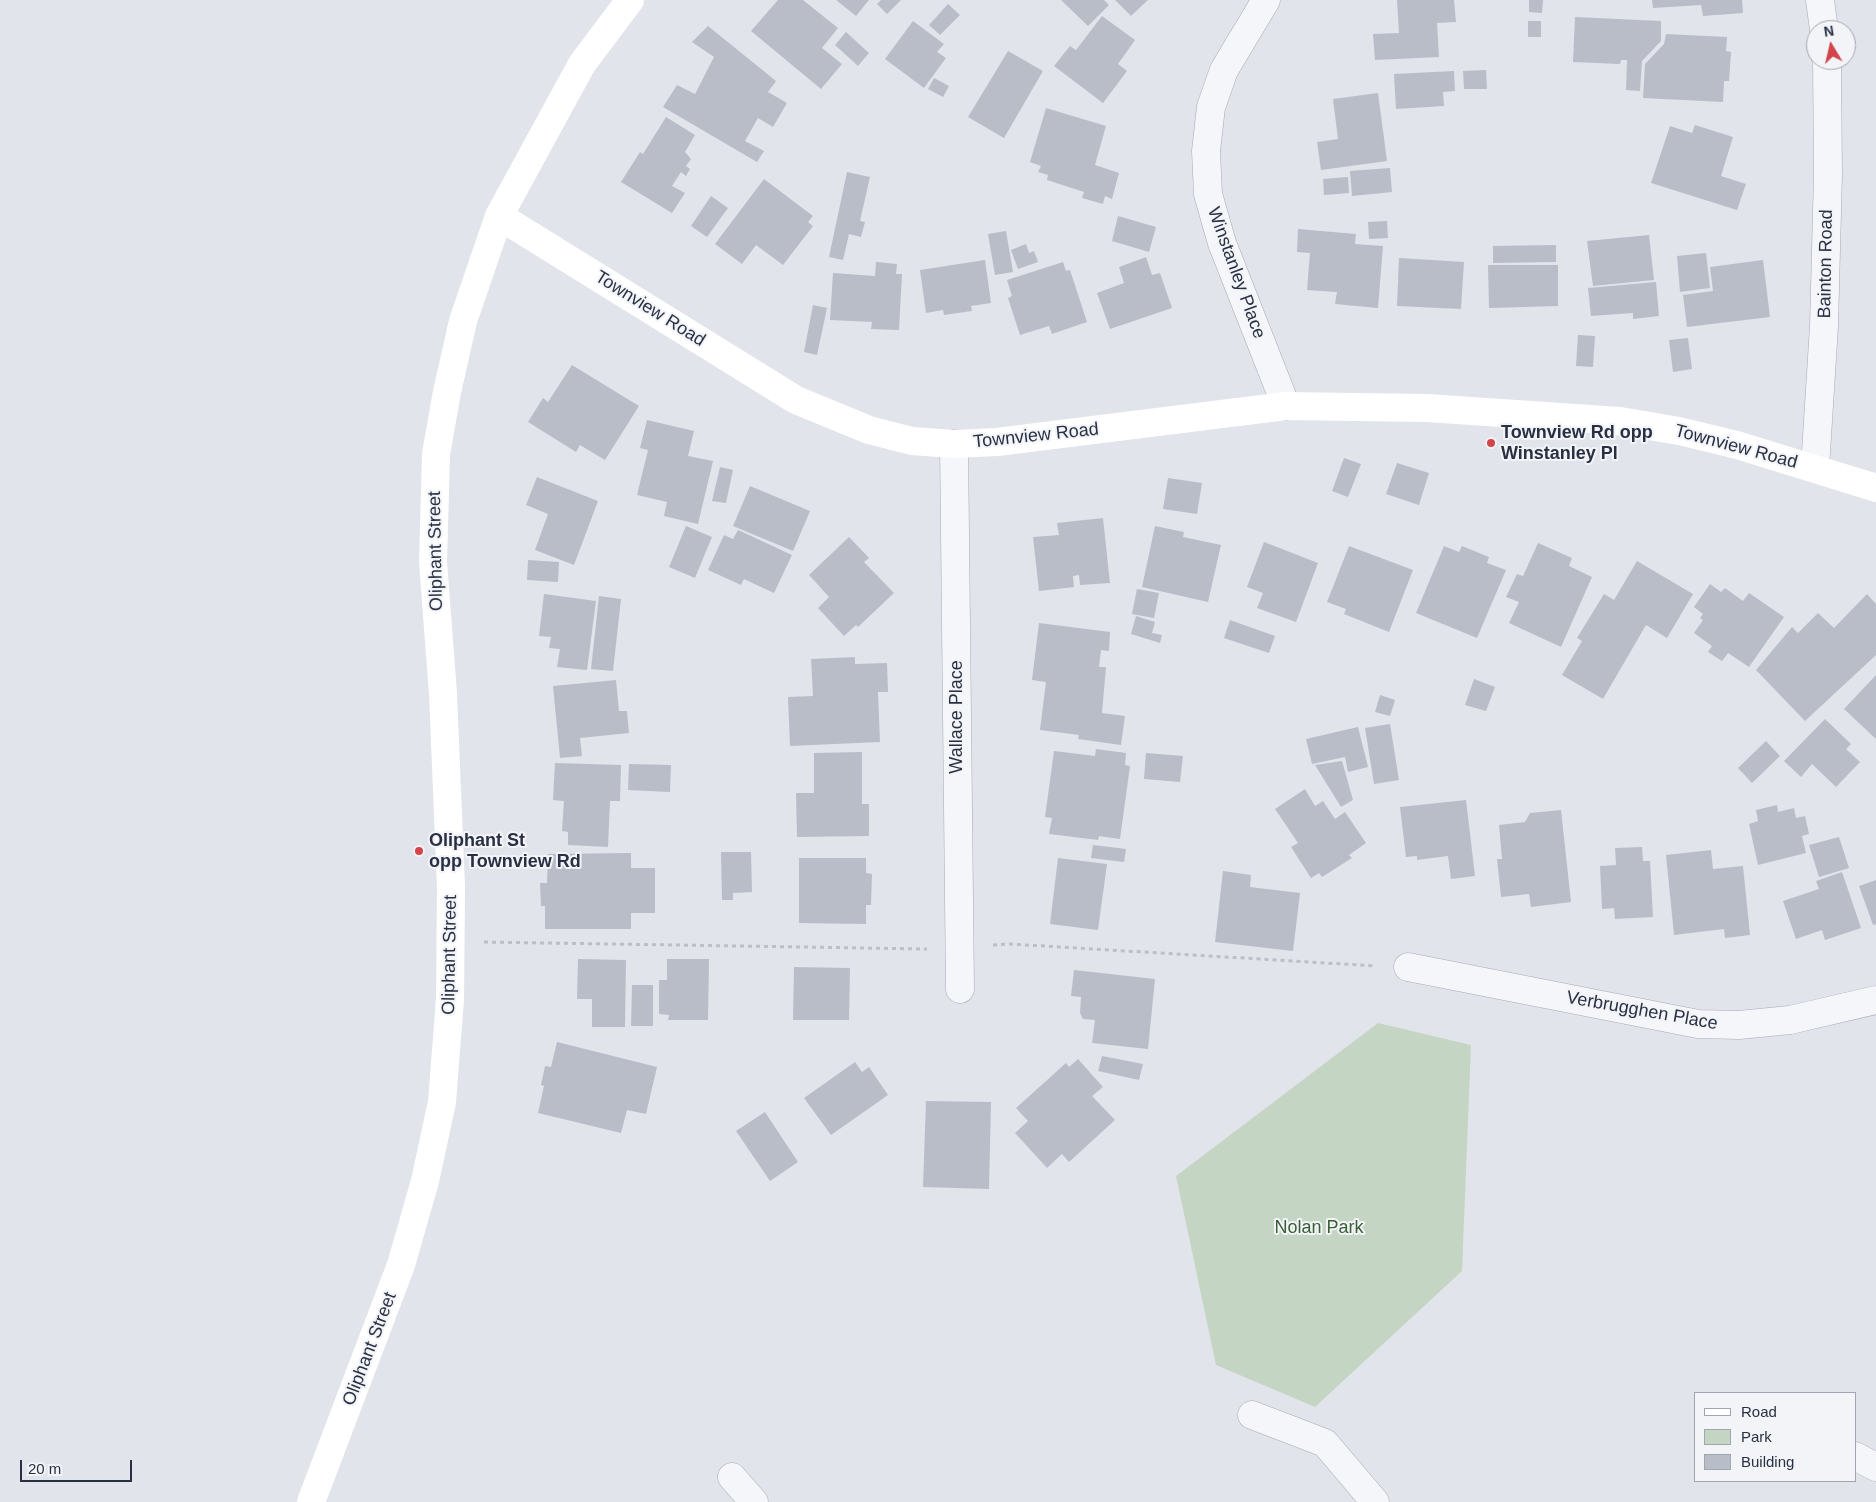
<!DOCTYPE html>
<html>
<head>
<meta charset="utf-8">
<style>
  body { margin:0 }
  #map { position:relative; width:1876px; height:1502px; overflow:hidden; background:#e2e4eb; font-family:Arial,sans-serif }
  canvas { display:block }
  .legend { position:absolute; left:1694px; top:1392px; width:162px; height:90px; box-sizing:border-box; background:#f2f4f8; border:1px solid #a2a6b0; margin:0; padding:6px 9px; list-style:none; font-size:15px; color:#293043 }
  .legend li { display:flex; align-items:center; gap:10px; height:25px }
  .legend b { width:25px; border:1px solid #a2a6b0 }
  .north { position:absolute; left:1806px; top:20px; width:50px; height:50px; box-sizing:border-box; background:#f2f4f8; border:1px solid #a2a6b0; border-radius:50%; rotate:351deg; font-size:14px; font-weight:700; line-height:20px; text-align:center; color:#293043 }
  .north::after { content:''; display:block; margin:auto; width:18px; height:22px; background:#d2454b; clip-path:polygon(50% 0,100% 100%,50% 72%,0 100%) }
  .scale { position:absolute; left:20px; top:1460px; width:112px; height:22px; box-sizing:border-box; border:2px solid #293043; border-top:0; padding-left:6px; font-size:15px; line-height:18px; white-space:nowrap; color:#293043; -webkit-text-stroke:4px #f2f4f8; paint-order:stroke }
</style>
</head>
<body>
<div id="map">
<canvas width="1876" height="1502"></canvas>
<ul class="legend">
<li><b style="height:6px;background:#fff"></b>Road</li>
<li><b style="height:14px;background:#c5d5c3"></b>Park</li>
<li><b style="height:14px;background:#b9bdc8"></b>Building</li>
</ul>
<div class="north">N</div>
<div class="scale">20 m</div>
</div>
<script>
const c = document.querySelector('canvas').getContext('2d');
c.lineJoin = 'round';
function fill(path, color) { c.fillStyle = color; c.fill(path, 'evenodd'); }
const poly = rows => new Path2D(rows.map(r => 'M' + r).join(''));
function trace(path, color, width, dash) { c.strokeStyle = color; c.lineWidth = width; c.lineCap = dash ? 'butt' : 'round'; c.setLineDash(dash || []); c.stroke(path); }
function label(font, color, halo, rows, align = 'center') {
  c.font = font + ' Arial,sans-serif'; c.lineWidth = 4; c.setLineDash([]); c.textBaseline = 'middle'; c.strokeStyle = halo; c.fillStyle = color; for (const [text, x, y, turn = 0] of rows) {
    c.save(); c.translate(x, y); c.rotate((+turn || 0) * Math.PI / 180); c.textAlign = isNaN(turn) ? turn : align; if (halo) c.strokeText(text, 0, 0); c.fillText(text, 0, 0); c.restore();
  }
}
const green = poly([
  [1378,1023,1471,1045,1462,1271,1315,1407,1216,1365,1176,1176]
]);
const building = poly([
  [778,0,803,0,838,28,822,48,842,64,821,89,751,31],
  [836,0,869,0,856,16],
  [881,0,901,0,887,14,877,4],
  [1061,0,1104,0,1109,5,1088,26],
  [1115,0,1148,0,1131,16],
  [1397,0,1454,0,1456,22,1437,23,1439,57,1375,60,1373,34,1399,33],
  [1529,0,1543,0,1542,13,1529,12],
  [1652,0,1742,0,1743,13,1703,16,1701,5,1653,8],
  [948,4,960,15,940,35,929,25],
  [1102,16,1135,40,1118,64,1127,71,1103,103,1054,66,1070,46,1076,50],
  [1575,17,1661,21,1661,41,1642,61,1640,91,1626,90,1627,60,1621,60,1620,64,1573,62],
  [913,21,944,44,937,52,946,58,924,88,885,59],
  [1528,21,1541,21,1541,37,1528,37],
  [708,26,776,81,768,92,787,103,773,127,758,118,745,141,764,151,757,162,663,107,677,85,695,94,714,57,692,42],
  [846,32,869,53,858,66,835,45],
  [1666,34,1727,37,1726,51,1731,52,1729,81,1724,81,1723,102,1643,98,1645,64,1664,44],
  [1008,51,1043,71,1004,138,968,117],
  [1486,70,1487,89,1464,89,1463,71],
  [1454,71,1455,91,1443,92,1444,106,1396,109,1394,74],
  [934,78,949,86,943,97,928,89],
  [1378,93,1387,161,1321,170,1317,142,1338,139,1333,99],
  [1046,108,1106,126,1095,165,1119,173,1112,199,1105,196,1103,204,1082,198,1084,192,1047,180,1048,175,1038,172,1041,166,1030,162],
  [666,117,695,135,685,152,691,159,686,166,690,169,686,176,681,172,672,186,685,193,672,213,621,182,640,152,643,154],
  [1695,125,1733,137,1721,176,1746,184,1737,210,1651,183,1670,126,1692,133],
  [1390,168,1392,192,1352,196,1350,171],
  [847,172,870,177,860,221,865,222,861,237,849,234,843,260,829,257],
  [1348,177,1349,193,1324,195,1323,179],
  [764,179,813,216,808,222,813,226,783,265,756,245,742,264,715,244],
  [711,196,728,208,707,237,691,226],
  [1118,216,1156,227,1149,252,1112,241],
  [1387,221,1388,238,1369,239,1368,222],
  [1298,229,1356,234,1355,244,1383,246,1378,308,1335,304,1337,292,1307,290,1310,253,1297,252],
  [1006,231,1013,272,995,275,988,234],
  [1649,235,1654,280,1593,286,1587,241],
  [1026,244,1029,253,1034,251,1038,262,1018,269,1011,250],
  [1556,245,1556,262,1493,263,1493,246],
  [1706,253,1710,288,1680,292,1677,256],
  [1146,257,1152,275,1160,273,1172,308,1110,329,1097,293,1124,283,1119,267],
  [1399,258,1464,262,1461,309,1397,306],
  [985,260,991,303,971,306,972,311,944,315,943,310,926,313,920,270],
  [1763,260,1770,317,1687,327,1683,295,1713,291,1710,267],
  [876,262,897,264,896,274,902,274,899,330,871,329,872,322,830,320,833,273,875,276],
  [1063,262,1066,271,1070,270,1087,322,1052,334,1049,326,1020,335,1008,298,1012,296,1007,280],
  [1488,265,1558,265,1558,306,1489,308],
  [1656,282,1659,316,1633,319,1633,313,1591,316,1588,288],
  [813,305,827,308,817,355,804,352],
  [1578,335,1595,336,1593,367,1576,366],
  [1688,338,1692,369,1673,372,1669,340],
  [572,365,639,406,605,460,580,445,576,452,528,422,543,398,548,402],
  [647,420,694,431,688,456,713,461,698,524,664,516,667,502,637,495,648,450,640,448],
  [1344,458,1361,464,1348,497,1332,491],
  [1397,463,1429,473,1419,505,1386,494],
  [720,467,733,470,726,503,712,501],
  [537,477,598,501,574,565,535,550,548,514,526,505],
  [1168,478,1202,483,1197,514,1163,509],
  [750,486,810,511,793,551,733,526],
  [1103,518,1110,583,1080,585,1079,575,1073,576,1074,587,1039,591,1033,537,1059,535,1057,523],
  [686,526,712,537,695,578,669,567],
  [1155,526,1184,532,1183,537,1221,545,1208,602,1142,587],
  [738,530,792,555,774,593,744,579,741,585,708,570,724,535,733,539],
  [849,537,869,558,864,562,894,593,858,627,856,625,844,636,818,608,829,597,809,575],
  [1264,542,1318,563,1296,622,1257,608,1263,593,1247,587],
  [1538,543,1572,558,1569,566,1592,577,1561,647,1509,623,1519,602,1506,597,1517,574,1523,576],
  [1349,546,1413,570,1389,632,1344,614,1346,609,1327,602],
  [1444,546,1459,552,1462,546,1489,557,1487,563,1506,570,1477,638,1416,613],
  [528,560,559,562,558,582,527,580],
  [1637,561,1693,594,1667,638,1646,625,1603,699,1562,675,1582,641,1577,638,1604,594,1614,600],
  [1710,584,1721,592,1725,588,1743,601,1749,593,1784,617,1749,667,1728,653,1722,661,1708,652,1712,646,1694,633,1703,620,1700,618,1703,614,1694,607],
  [1137,589,1159,593,1154,618,1132,614],
  [544,594,596,601,587,670,557,667,560,649,549,648,551,637,539,636],
  [1867,594,1876,604,1876,655,1805,721,1756,670,1792,627,1798,633,1818,613,1834,628],
  [599,596,621,599,613,671,591,669],
  [1136,616,1155,622,1152,633,1162,635,1160,643,1131,634],
  [1230,620,1275,636,1269,653,1224,638],
  [1039,623,1110,632,1109,651,1101,650,1099,667,1106,667,1102,713,1125,716,1121,745,1078,739,1079,735,1040,730,1046,682,1032,680],
  [855,657,855,664,887,663,888,692,878,692,880,742,790,746,788,697,813,696,811,659],
  [1876,675,1876,739,1844,709],
  [1474,679,1495,687,1486,711,1465,705],
  [616,680,619,711,627,711,629,733,580,738,582,756,560,758,553,686],
  [1380,695,1395,700,1390,716,1375,712],
  [1825,719,1851,744,1846,749,1860,762,1836,787,1812,764,1801,777,1784,761],
  [1390,724,1399,780,1374,784,1365,728],
  [1358,727,1368,767,1348,772,1345,757,1312,764,1306,739],
  [1766,741,1780,756,1752,783,1738,768],
  [1096,749,1126,753,1125,765,1130,766,1120,839,1099,836,1098,840,1049,834,1052,818,1045,817,1054,751,1095,756],
  [862,752,862,804,869,804,869,836,797,837,796,793,814,793,814,753],
  [1146,753,1183,756,1180,782,1144,779],
  [1342,761,1353,800,1341,807,1315,765],
  [555,763,621,765,620,801,610,801,608,847,568,845,568,832,562,831,564,801,553,800],
  [629,764,671,765,670,792,628,790],
  [1305,789,1315,806,1323,801,1335,819,1345,812,1366,843,1349,855,1352,858,1322,877,1319,873,1311,878,1291,847,1298,843,1275,809],
  [1466,800,1475,876,1451,879,1448,856,1417,860,1417,856,1406,857,1400,807],
  [1777,805,1778,812,1794,808,1796,818,1805,816,1809,834,1802,836,1806,853,1758,865,1749,824,1758,821,1756,810],
  [1561,810,1571,902,1531,907,1529,894,1501,897,1497,859,1502,859,1499,825,1525,822,1530,813],
  [1839,837,1849,868,1819,877,1809,845],
  [1093,845,1126,849,1124,862,1091,858],
  [1642,847,1643,861,1650,861,1653,917,1615,919,1614,908,1602,909,1600,866,1616,865,1615,848],
  [1711,850,1713,869,1743,866,1750,935,1725,938,1724,929,1674,935,1666,855],
  [721,852,751,852,752,892,733,893,733,900,722,900],
  [631,853,631,868,655,868,655,913,631,913,631,929,545,929,545,906,541,906,540,883,547,883,548,854],
  [799,858,866,858,866,873,872,874,871,905,866,905,866,924,799,923],
  [1058,858,1107,864,1098,930,1050,924],
  [1223,871,1251,875,1250,887,1300,893,1293,951,1215,942],
  [1842,872,1861,928,1825,940,1822,930,1796,939,1783,901,1819,889,1816,881],
  [1876,880,1876,924,1873,925,1859,886],
  [578,959,626,960,625,1027,592,1027,592,999,577,999],
  [667,959,709,959,708,1020,668,1020,669,1015,659,1014,659,980,667,980],
  [794,967,850,968,849,1020,793,1020],
  [1074,970,1155,979,1148,1049,1092,1043,1095,1020,1083,1019,1080,1013,1081,997,1071,996],
  [632,985,653,985,653,1026,631,1026],
  [557,1042,657,1067,646,1114,627,1110,621,1133,538,1113,544,1086,541,1085,545,1066,551,1067],
  [1102,1056,1143,1064,1139,1080,1098,1071],
  [1078,1059,1103,1087,1092,1096,1115,1120,1069,1162,1062,1154,1047,1168,1015,1133,1028,1121,1016,1108,1066,1063,1069,1067],
  [855,1062,862,1072,869,1067,888,1095,831,1135,804,1098],
  [926,1101,991,1102,989,1189,923,1187],
  [765,1112,798,1162,770,1181,736,1131]
]);
const path = poly([
  [484,942,927,949],
  [993,945,1010,944,1376,966]
]);
const street = poly([
  [1266,0,1224,70,1211,107,1206,151,1208,194,1222,243,1286,406],
  [1820,0,1824,30],
  [954,444,960,989],
  [1815,468,1824,326,1828,174,1827,60],
  [1408,967,1698,1024,1739,1025,1790,1020,1876,1000],
  [1252,1415,1325,1443,1375,1502],
  [1855,1456,1876,1467],
  [732,1477,754,1502]
]);
const secondary = poly([
  [499,216,796,400,869,430,912,441,954,444,997,442,1286,406,1427,408,1620,421,1679,431,1737,445,1876,488],
  [311,1502,401,1265,425,1181,442,1102,450,999,451,887,443,694,433,562,436,454,447,392,463,321,499,216,582,64,630,0]
]);
const markers = [
  [1491,443,5,"#d2454b"],
  [419,851,5,"#d2454b"]
];
const streetNames = [
  ["Bainton Road",1826,264,-89],
  ["Winstanley Place",1236,273,70],
  ["Townview Road",650,309,32],
  ["Townview Road",1036,436,-6],
  ["Townview Road",1736,447,15],
  ["Oliphant Street",436,551,-91],
  ["Wallace Place",957,717,-90],
  ["Oliphant Street",450,955,-89],
  ["Verbrugghen Place",1642,1011,10],
  ["Oliphant Street",370,1349,-69]
];
const poiNames = [
  ["Townview Rd opp",1501,433],
  ["Winstanley Pl",1501,454],
  ["Oliphant St",429,841],
  ["opp Townview Rd",429,862]
];
const parkNames = [
  ["Nolan Park",1319,1228]
];
fill(green, '#c5d5c3');
fill(building, '#b9bdc8');
trace(street, '#a7aab5', 29);
trace(path, '#bcbfc6', 3, [4, 4]);
trace(street, '#f5f6f9', 28);
trace(secondary, '#fff', 28);
for (const [x, y, r, color] of markers) { const dot = new Path2D(); dot.arc(x, y, r, 0, 2 * Math.PI); c.fillStyle = color; c.fill(dot); trace(dot, '#f2f4f8', 2); }
label('18px', '#293043', '#f2f4f8', streetNames);
label('bold 18px', '#293043', '#f2f4f8', poiNames, 'left');
label('18px', '#3a5f36', '#f2f4f8', parkNames);
</script>
</body>
</html>
